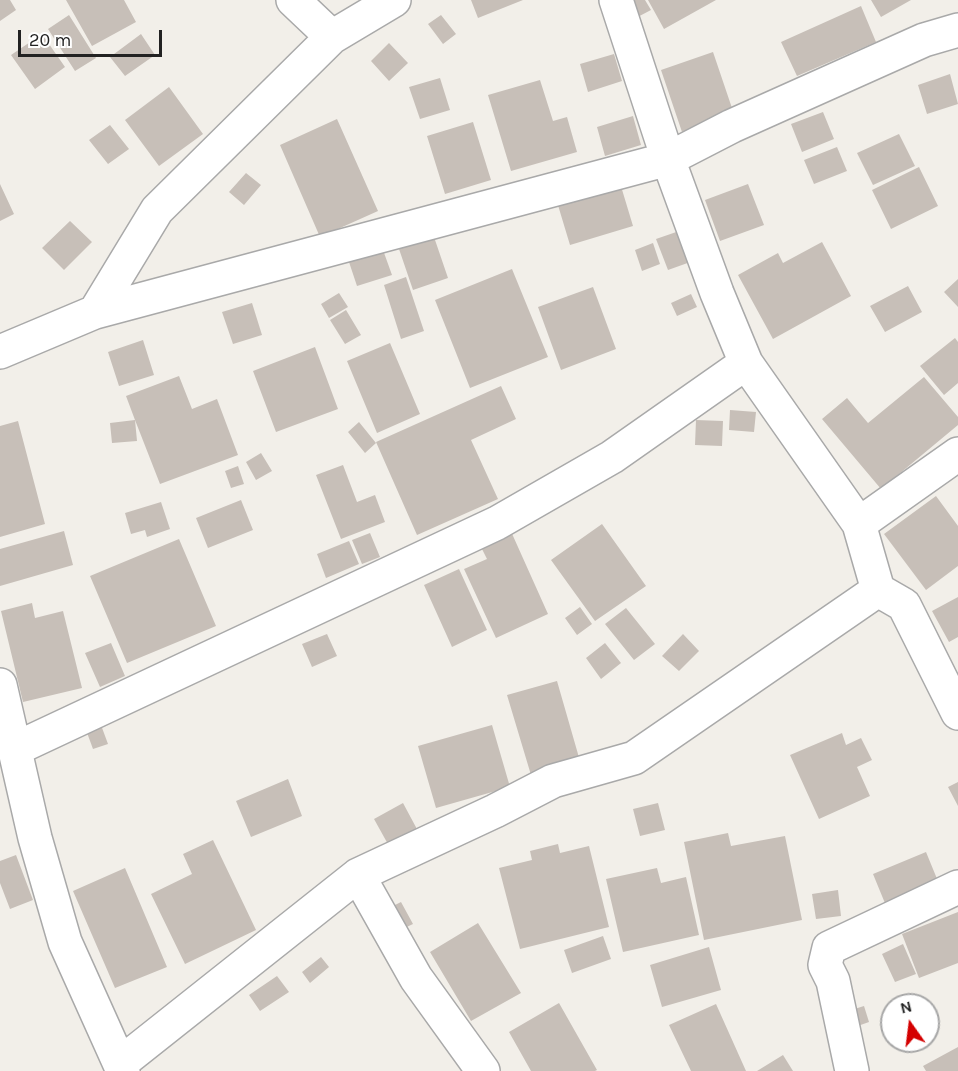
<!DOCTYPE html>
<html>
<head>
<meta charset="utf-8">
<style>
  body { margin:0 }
  #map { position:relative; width:958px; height:1071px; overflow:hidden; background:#f2efe9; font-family:Karla,sans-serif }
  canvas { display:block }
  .north { position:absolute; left:880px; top:993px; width:60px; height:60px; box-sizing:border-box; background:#fff; border:2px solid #a7a7a7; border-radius:50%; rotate:346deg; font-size:16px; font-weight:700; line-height:24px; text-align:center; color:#222 }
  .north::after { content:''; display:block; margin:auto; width:21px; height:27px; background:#d40000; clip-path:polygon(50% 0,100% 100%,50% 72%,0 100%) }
  .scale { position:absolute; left:18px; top:30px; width:144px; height:27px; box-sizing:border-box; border:3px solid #222; border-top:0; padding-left:8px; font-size:18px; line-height:21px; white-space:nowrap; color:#222; -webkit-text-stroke:4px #fff; paint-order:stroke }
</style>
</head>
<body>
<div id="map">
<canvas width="958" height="1071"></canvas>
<div class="north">N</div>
<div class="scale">20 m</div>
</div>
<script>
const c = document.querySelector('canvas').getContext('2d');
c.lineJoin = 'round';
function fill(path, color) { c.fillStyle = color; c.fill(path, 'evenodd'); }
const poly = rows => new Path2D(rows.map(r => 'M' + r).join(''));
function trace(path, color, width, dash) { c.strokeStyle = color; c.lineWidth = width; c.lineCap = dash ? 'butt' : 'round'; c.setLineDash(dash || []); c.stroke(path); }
const building = poly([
  [0,0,10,0,16,10,0,21],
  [66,0,124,0,136,22,92,46],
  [471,0,523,0,478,18],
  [619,0,645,0,651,10,630,21],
  [648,0,716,0,664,29],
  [871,0,911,0,881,17],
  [861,6,876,42,797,76,781,42],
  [69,15,96,58,75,71,48,29],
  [441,15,456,34,443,44,428,24],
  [42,34,65,67,35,89,11,55],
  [141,34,155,55,125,76,110,57],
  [389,43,408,63,389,81,371,61],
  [713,52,734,114,682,132,661,70],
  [614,54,622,81,588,92,580,64],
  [950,74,958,104,927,114,918,85],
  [440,78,450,110,420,119,409,87],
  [540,80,553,121,567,117,577,152,511,171,488,95],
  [169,87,203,134,159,166,125,120],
  [823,112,834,139,802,152,791,124],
  [633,116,641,145,605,156,597,127],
  [337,119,378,211,320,237,280,145],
  [473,122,491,180,445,194,427,136],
  [110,125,129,149,108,164,89,140],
  [899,134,915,166,873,185,857,153],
  [837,147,847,171,814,184,804,160],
  [919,167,938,206,891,229,872,190],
  [246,173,261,185,244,205,229,192],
  [617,173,633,226,570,245,554,192],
  [0,184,14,214,0,221],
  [748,184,764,225,720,241,705,200],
  [70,221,92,242,64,270,42,248],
  [685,229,696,260,668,270,656,239],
  [434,237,448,278,413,290,399,249],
  [822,242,851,296,773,339,738,275,778,253,783,263],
  [653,243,660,264,642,271,635,250],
  [383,250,392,275,357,286,349,262],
  [512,269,548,357,470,388,435,300],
  [406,277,424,331,401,339,384,285],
  [958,279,958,307,944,292],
  [908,286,922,312,885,332,870,306],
  [593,287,616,349,561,370,538,307],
  [339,293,348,307,329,318,321,304],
  [691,294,697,307,677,316,671,303],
  [252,303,262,335,233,344,222,312],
  [346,310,361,335,345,344,330,320],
  [955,338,958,342,958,383,944,395,920,366],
  [143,340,154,375,119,386,108,352],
  [390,343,420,414,377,433,347,361],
  [315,347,338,409,276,432,253,371],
  [179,376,192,409,217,399,238,455,160,484,135,420,137,441,112,443,110,423,135,420,126,396],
  [924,377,958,417,958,425,881,489,822,419,847,398,868,423],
  [501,386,516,419,471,440,498,499,417,535,376,442],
  [730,410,756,412,754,432,729,430],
  [696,420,723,421,722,446,695,445],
  [18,421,45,524,0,537,0,426],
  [359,422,376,443,365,453,348,432],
  [261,453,272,471,256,480,246,462],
  [343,465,357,502,375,495,385,522,341,539,316,475],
  [238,466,244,484,231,488,225,471],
  [936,496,958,526,958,566,926,590,884,534],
  [241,500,253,530,208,548,196,518],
  [161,502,170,529,147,537,145,530,131,534,125,513],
  [602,524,646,586,595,621,551,560],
  [509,527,548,614,496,638,464,569,487,559,478,541],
  [64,531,73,565,0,586,0,549],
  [370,533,380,557,362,564,352,540],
  [179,539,216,626,127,663,90,576],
  [349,541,359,564,326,578,317,554],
  [459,569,487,630,452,647,424,585],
  [958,597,958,637,949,642,932,611],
  [32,603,35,618,63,611,82,688,23,702,1,611],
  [580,607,592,624,577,635,565,618],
  [626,608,655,644,634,660,605,624],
  [327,634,337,656,312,667,302,644],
  [683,634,699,651,679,671,662,656],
  [111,643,125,676,100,687,85,653],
  [605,643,621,663,601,679,586,658],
  [557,681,580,761,531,775,507,695],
  [101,725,108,744,93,749,86,730],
  [492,725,510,787,436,808,418,746],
  [842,733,846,745,861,738,872,760,857,767,870,796,819,819,790,755],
  [288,779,302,816,251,837,236,801],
  [958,782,958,806,948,787],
  [403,803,418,831,389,846,374,819],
  [658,803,665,830,640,836,633,809],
  [728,833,731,846,785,836,802,920,704,940,684,842],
  [213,840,256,930,185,964,151,894,192,874,183,854],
  [558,844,560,853,589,846,609,927,520,949,499,868,532,860,530,851],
  [926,852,942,891,889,913,873,874],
  [16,855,33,900,10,909,0,883,0,861],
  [125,868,167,967,115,988,73,891],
  [657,868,661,883,686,877,699,935,623,952,606,879],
  [838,890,841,916,816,919,812,894],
  [401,902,413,924,396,932,385,910],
  [958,912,958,963,919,978,902,934],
  [478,923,521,993,471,1021,430,952],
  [603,936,611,959,572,973,564,950],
  [903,944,916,974,895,982,882,954],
  [709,947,721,990,662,1007,650,965],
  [321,957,329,967,310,983,302,972],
  [277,976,289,992,260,1011,249,995],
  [559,1003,597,1070,595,1071,531,1071,509,1032],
  [716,1004,746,1071,691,1071,669,1025],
  [864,1006,869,1022,852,1028,845,1012],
  [958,1047,958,1071,926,1071,923,1066],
  [783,1055,793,1071,757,1071]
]);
const minor = poly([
  [293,0,332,37],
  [95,312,157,210,332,37,394,0],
  [0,352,95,312,668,159,732,126,924,40,958,30],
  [859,524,958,454],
  [878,590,904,605,958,713],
  [0,685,35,838,65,942,123,1071],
  [15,749,497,523,612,457,746,363],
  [358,875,416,978,483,1071],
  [121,1063,358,875,495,811,553,781,634,758,878,590,859,524,746,363,717,293,668,159,616,0],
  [852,1071,833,981,825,965,829,948,958,887]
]);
fill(building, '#c7bfb8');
trace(minor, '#a9a9a9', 36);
trace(minor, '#fff', 33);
</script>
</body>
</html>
